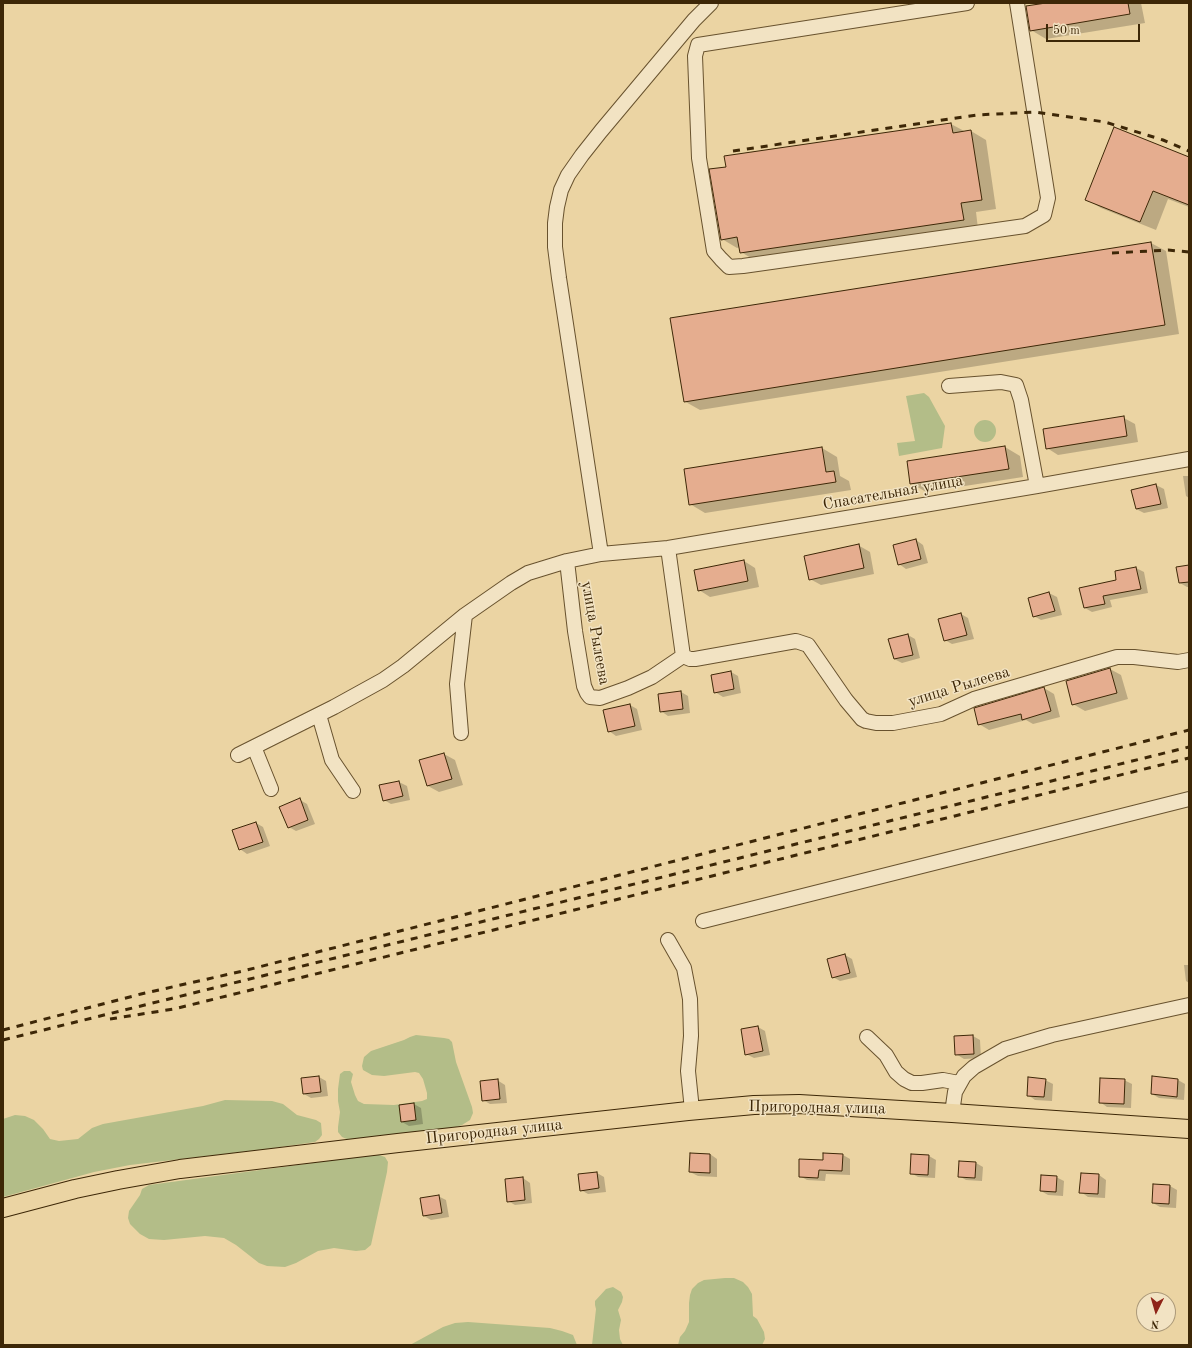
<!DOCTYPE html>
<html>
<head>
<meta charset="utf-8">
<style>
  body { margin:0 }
  #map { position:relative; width:1192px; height:1348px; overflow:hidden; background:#ebd4a3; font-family:"Old Standard TT",serif }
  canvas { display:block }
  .frame { position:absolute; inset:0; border:4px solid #3d2707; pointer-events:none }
  .north { position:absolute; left:1136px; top:1292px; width:40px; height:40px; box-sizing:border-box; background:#f2e3c3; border:1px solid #aa9878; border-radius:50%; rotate:185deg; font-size:11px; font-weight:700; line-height:16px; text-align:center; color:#3d2707 }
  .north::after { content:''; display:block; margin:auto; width:14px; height:18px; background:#8f2418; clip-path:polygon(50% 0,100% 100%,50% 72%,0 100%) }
  .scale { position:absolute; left:1046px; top:24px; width:94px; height:18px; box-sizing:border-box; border:2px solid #3d2707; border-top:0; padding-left:5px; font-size:12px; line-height:14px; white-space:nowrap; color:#3d2707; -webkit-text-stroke:3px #f2e3c3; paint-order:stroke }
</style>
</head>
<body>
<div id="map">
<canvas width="1192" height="1348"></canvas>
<div class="frame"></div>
<div class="north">N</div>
<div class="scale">50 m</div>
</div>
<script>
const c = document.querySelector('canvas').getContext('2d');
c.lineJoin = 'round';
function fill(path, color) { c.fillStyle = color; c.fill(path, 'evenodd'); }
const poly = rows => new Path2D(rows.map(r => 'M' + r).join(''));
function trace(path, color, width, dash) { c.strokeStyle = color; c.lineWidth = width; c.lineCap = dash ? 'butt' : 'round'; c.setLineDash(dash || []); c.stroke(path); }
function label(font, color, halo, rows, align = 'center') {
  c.font = font + ' "Old Standard TT",serif'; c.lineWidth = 3; c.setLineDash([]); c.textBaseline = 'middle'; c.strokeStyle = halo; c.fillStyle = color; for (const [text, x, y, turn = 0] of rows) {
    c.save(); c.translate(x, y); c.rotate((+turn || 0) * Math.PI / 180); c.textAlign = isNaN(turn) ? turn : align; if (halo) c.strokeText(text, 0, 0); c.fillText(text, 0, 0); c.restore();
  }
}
const green = poly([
  [924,393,929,397,945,426,942,448,899,456,897,443,915,441,906,396],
  '974 431a11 11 0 1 1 22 0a11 11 0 1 1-22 0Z',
  [416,1035,444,1038,449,1039,452,1042,456,1062,472,1107,473,1113,470,1120,462,1125,448,1130,349,1140,342,1137,338,1132,338,1127,340,1112,338,1101,338,1089,340,1074,344,1071,350,1071,353,1074,351,1082,355,1095,358,1101,364,1104,394,1105,422,1101,427,1099,427,1093,423,1079,419,1073,415,1072,384,1076,372,1075,363,1070,362,1066,364,1057,371,1051,404,1040,410,1037],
  [225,1100,272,1101,283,1104,297,1115,316,1120,321,1123,322,1135,319,1139,315,1142,267,1149,130,1165,94,1172,3,1197,3,1119,15,1115,25,1116,34,1120,43,1129,50,1139,59,1141,78,1139,92,1128,103,1124,203,1106],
  [379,1155,385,1157,388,1162,387,1172,371,1245,365,1250,356,1251,334,1248,318,1251,296,1263,285,1267,267,1266,259,1263,236,1245,224,1238,205,1236,164,1240,149,1239,140,1234,130,1224,128,1218,129,1211,140,1195,142,1189,149,1185,364,1156],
  [725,1278,734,1278,743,1282,748,1287,752,1294,753,1316,757,1319,764,1332,765,1339,762,1345,678,1345,680,1337,685,1331,689,1322,689,1303,690,1295,692,1289,698,1283,704,1280],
  [613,1287,621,1292,623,1297,622,1302,618,1310,621,1320,619,1330,620,1339,623,1345,592,1345,596,1309,595,1305,595,1301,606,1289],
  [468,1322,550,1328,562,1331,573,1335,577,1345,410,1345,443,1327,455,1323]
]);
const shadow = poly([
  [1052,3,1141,3,1145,23,1046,39,1031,30],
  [951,124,966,132,971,131,986,140,996,209,976,212,978,229,756,261,741,252,740,247,737,248,722,239,727,168],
  [1189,158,1189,207,1168,199,1156,230,1101,208,1086,199],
  [1151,243,1166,251,1179,334,700,410,684,401],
  [1124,418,1135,424,1138,442,1058,455,1047,448],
  [1005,447,1020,456,1023,477,926,492,911,483],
  [822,448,837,457,840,476,849,481,851,490,705,513,690,504],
  [1183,476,1189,476,1189,498,1186,496],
  [1156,485,1164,489,1168,508,1144,513,1136,509],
  [916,540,923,545,928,563,906,569,899,564],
  [858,545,870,552,874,574,821,585,810,579],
  [744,561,755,568,759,587,710,597,699,590],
  [1189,566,1189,587,1187,587,1180,583],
  [1136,568,1144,572,1148,593,1110,600,1112,607,1092,612,1085,608,1118,580,1116,571],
  [1049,593,1057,597,1062,615,1041,620,1034,616,1029,599],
  [961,614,968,618,974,639,952,644,945,640],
  [908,635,915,639,920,658,902,663,894,659],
  [1110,669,1121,675,1128,699,1085,711,1073,704],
  [731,672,738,676,741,693,723,697,715,692],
  [1044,688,1054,694,1060,717,1033,724,1026,720,989,730,979,724],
  [681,692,688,696,690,713,668,716,661,711],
  [630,705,637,709,642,730,616,736,609,731],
  [444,754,455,760,463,785,439,792,428,786],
  [399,782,407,786,410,800,391,804,384,800,380,786],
  [300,800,307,804,315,824,296,831,289,827],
  [256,823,263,827,270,846,247,854,240,849],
  [845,955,852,959,857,977,840,981,833,977],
  [1184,965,1189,965,1189,983,1186,981],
  [758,1027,765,1031,770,1055,754,1058,746,1054],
  [973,1036,980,1040,981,1058,964,1059,956,1054],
  [319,1077,326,1081,328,1096,311,1098,304,1094],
  [1153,1077,1178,1080,1185,1084,1184,1100,1159,1098,1152,1094],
  [497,1080,505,1085,507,1103,490,1104,483,1100],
  [1045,1080,1053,1084,1052,1101,1035,1100,1028,1095],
  [1124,1080,1132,1084,1131,1108,1107,1107,1100,1102],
  [414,1104,421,1108,423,1124,409,1126,402,1122],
  [691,1154,710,1154,717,1159,717,1177,698,1176,690,1172],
  [824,1154,843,1155,850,1159,850,1175,826,1174,825,1181,807,1180,800,1176,824,1161],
  [912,1155,929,1156,936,1160,935,1178,918,1177,911,1173],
  [976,1163,983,1167,982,1181,966,1180,959,1176],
  [597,1173,604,1177,606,1192,588,1194,581,1190],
  [1082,1174,1099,1175,1106,1180,1105,1198,1088,1197,1081,1192],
  [1056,1177,1064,1181,1063,1196,1048,1195,1041,1191],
  [523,1178,530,1183,532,1203,515,1205,508,1201],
  [1154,1185,1170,1186,1177,1190,1176,1208,1160,1207,1153,1203],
  [438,1196,446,1200,449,1217,431,1220,424,1216]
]);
const building = poly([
  [1046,3,1128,3,1130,14,1030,31,1026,6,1046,3],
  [951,123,953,133,971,130,982,200,961,203,964,220,740,253,737,237,721,240,709,169,726,167,724,156,951,123],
  [1114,127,1189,157,1189,205,1153,191,1140,222,1085,200,1114,127],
  [1151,242,1165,325,684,402,670,318,1151,242],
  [1124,416,1127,436,1046,449,1043,429,1124,416],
  [1005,446,1009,469,910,484,907,461,1005,446],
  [822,447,826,472,834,471,836,482,689,505,684,469,822,447],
  [1156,484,1161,504,1136,509,1131,490,1156,484],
  [916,539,921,559,898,565,893,545,916,539],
  [859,544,864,568,809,580,804,556,859,544],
  [744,560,748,581,698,591,694,570,744,560],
  [1189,565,1189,582,1179,583,1176,567,1189,565],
  [1136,567,1141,589,1103,596,1105,604,1084,608,1079,588,1116,580,1115,571,1136,567],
  [1049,592,1055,611,1033,617,1028,598,1049,592],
  [961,613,967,635,944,641,938,619,961,613],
  [908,634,913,655,894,659,888,639,908,634],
  [1110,668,1117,693,1072,705,1066,681,1110,668],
  [731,671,734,689,714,693,711,675,731,671],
  [1044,687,1051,711,1022,720,1021,714,978,725,974,708,1044,687],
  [681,691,683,709,660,712,658,694,681,691],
  [630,704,635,726,608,732,603,710,630,704],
  [444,753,452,779,427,786,419,760,444,753],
  [399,781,403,796,383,801,379,785,399,781],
  [300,798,308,820,288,828,279,807,300,798],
  [256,822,263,842,239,850,232,830,256,822],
  [845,954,850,973,832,978,827,959,845,954],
  [758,1026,763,1051,745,1055,741,1029,758,1026],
  [973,1035,974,1054,955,1055,954,1036,973,1035],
  [319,1076,321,1092,303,1094,301,1078,319,1076],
  [1152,1076,1178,1079,1177,1097,1151,1094,1152,1076],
  [1028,1077,1046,1079,1044,1097,1027,1096,1028,1077],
  [1100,1078,1125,1079,1124,1104,1099,1103,1100,1078],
  [498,1079,500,1099,482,1101,480,1081,498,1079],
  [414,1103,416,1120,401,1122,399,1105,414,1103],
  [690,1153,710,1154,710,1173,689,1172,690,1153],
  [823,1153,843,1154,842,1171,819,1170,818,1178,799,1177,799,1159,823,1160,823,1153],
  [911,1154,929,1155,928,1175,910,1174,911,1154],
  [959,1161,976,1162,975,1178,958,1177,959,1161],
  [597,1172,599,1188,580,1191,578,1174,597,1172],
  [1081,1173,1099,1174,1098,1194,1079,1193,1081,1173],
  [1041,1175,1057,1176,1056,1192,1040,1191,1041,1175],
  [523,1177,525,1200,507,1202,505,1179,523,1177],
  [1153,1184,1170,1185,1169,1204,1152,1203,1153,1184],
  [439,1195,442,1213,423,1216,420,1198,439,1195]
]);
const minor = poly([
  [967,3,698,45,695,56,699,158,714,251,721,259,729,267,743,266,1025,226,1044,215,1048,198,1017,3],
  [949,386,1001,382,1016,385,1021,400,1037,486],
  [668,548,683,656],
  [601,554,559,278,555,247,555,223,557,207,561,190,568,175,582,155,601,131,694,20,711,3],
  [567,561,601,554,668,548,1037,486,1189,459],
  [319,715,332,760,353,791],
  [461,733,457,684,465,615],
  [254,747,271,789],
  [238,755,334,707,383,680,403,666,465,615,511,583,528,573,567,561,575,631,584,686,587,693,590,697,600,698,628,688,652,677,683,656,690,659,695,659,796,641,808,645,846,700,862,719,866,721,876,723,893,723,941,714,974,699,1117,657,1134,657,1178,662,1189,660],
  [703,921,1189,799],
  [668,940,684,968,690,999,691,1036,688,1071,692,1110],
  [867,1037,886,1055,896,1072,904,1079,912,1083,922,1083,943,1080,959,1083],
  [952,1113,955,1092,964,1076,974,1067,1005,1049,1052,1035,1189,1005]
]);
const major = poly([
  [3,1208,75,1189,118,1180,180,1169,398,1143,688,1111,754,1105,799,1104,952,1113,1189,1129]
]);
const rail = poly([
  [733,151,977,115,1035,112,1105,122,1163,140,1189,151],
  [1112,253,1168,250,1189,252],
  [110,1019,174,1009,1189,758],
  [3,1030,141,994,243,971,1189,730],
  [3,1040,1189,747]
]);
const streetNames = [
  ["Спасательная улица",893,493,-10],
  ["улица Рылеева",595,633,80],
  ["улица Рылеева",959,687,-17],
  ["Пригородная улица",817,1108,1],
  ["Пригородная улица",494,1132,-6]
];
fill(green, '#b3bd88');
fill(shadow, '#0003');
fill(building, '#e5ad8f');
trace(building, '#3d2707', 1);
trace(minor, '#68522e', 16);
trace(major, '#3d2707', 20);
trace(minor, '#f2e3c3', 14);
trace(major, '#ebd4a3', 18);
trace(rail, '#3d2707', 3, [7, 7]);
label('16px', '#3d2707', '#f2e3c3', streetNames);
</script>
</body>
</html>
